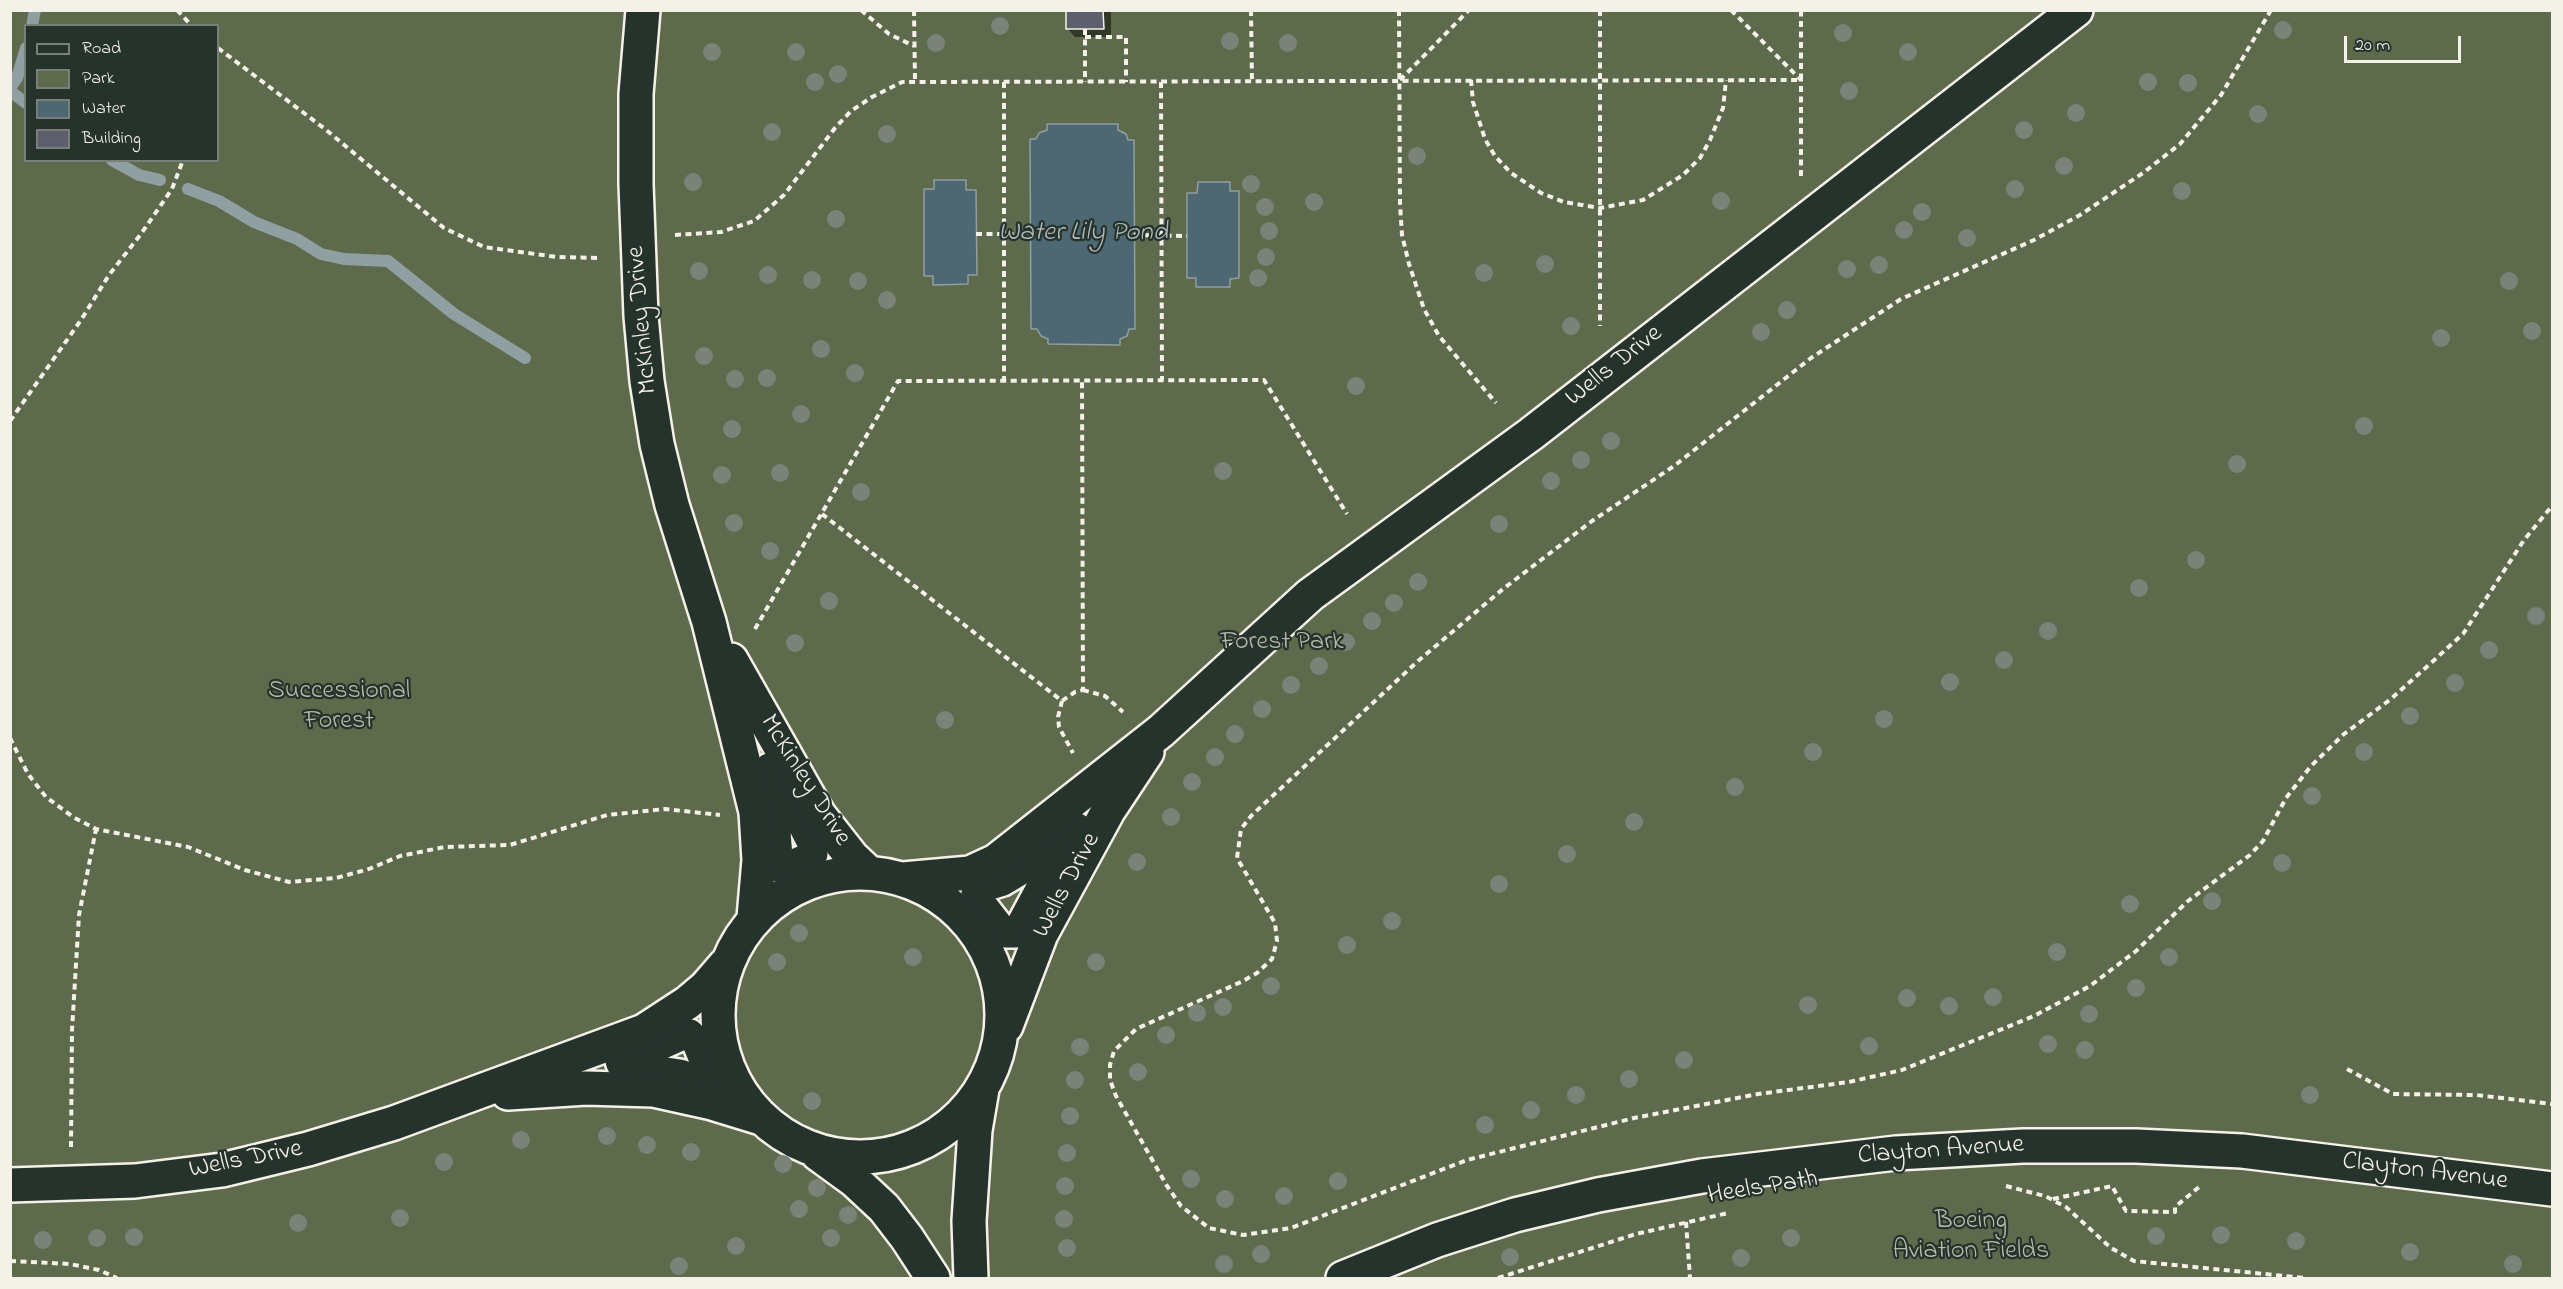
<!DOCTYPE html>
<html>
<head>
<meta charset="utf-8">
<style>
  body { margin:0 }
  #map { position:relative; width:2563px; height:1289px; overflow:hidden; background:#313c3a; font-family:"Indie Flower",sans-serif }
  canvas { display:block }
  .frame { position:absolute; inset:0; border:12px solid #f4f1e8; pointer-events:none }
  .legend { position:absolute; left:24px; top:24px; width:195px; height:138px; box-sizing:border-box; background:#26332d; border:2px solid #787f78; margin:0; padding:8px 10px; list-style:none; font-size:18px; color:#f4f1e8 }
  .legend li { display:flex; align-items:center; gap:12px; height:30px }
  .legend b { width:30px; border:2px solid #787f78 }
  .scale { position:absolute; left:2344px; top:36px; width:117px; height:27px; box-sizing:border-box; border:3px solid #f4f1e8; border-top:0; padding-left:8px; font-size:18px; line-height:21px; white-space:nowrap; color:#f4f1e8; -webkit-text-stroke:4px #26332d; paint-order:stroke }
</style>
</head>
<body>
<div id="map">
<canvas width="2563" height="1289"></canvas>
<div class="frame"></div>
<ul class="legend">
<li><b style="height:8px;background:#26332d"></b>Road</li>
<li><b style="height:16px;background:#5e6a4c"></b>Park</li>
<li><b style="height:16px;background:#4e6873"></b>Water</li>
<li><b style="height:16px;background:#5d5f6c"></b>Building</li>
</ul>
<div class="scale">20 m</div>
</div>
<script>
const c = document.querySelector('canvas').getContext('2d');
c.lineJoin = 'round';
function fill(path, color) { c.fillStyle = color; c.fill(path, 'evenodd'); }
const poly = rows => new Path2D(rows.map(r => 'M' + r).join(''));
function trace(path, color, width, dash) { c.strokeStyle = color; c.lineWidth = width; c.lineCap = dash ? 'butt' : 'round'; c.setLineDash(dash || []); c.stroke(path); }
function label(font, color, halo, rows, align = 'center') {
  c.font = font + ' "Indie Flower",sans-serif'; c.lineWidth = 4.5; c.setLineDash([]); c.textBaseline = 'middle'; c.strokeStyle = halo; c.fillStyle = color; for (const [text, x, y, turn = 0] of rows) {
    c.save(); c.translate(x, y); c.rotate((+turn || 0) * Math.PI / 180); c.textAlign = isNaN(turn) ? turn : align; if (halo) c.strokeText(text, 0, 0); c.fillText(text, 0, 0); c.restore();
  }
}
const green = poly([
  [10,11,2552,11,2552,1278,11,1278],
  [26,26,218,26,218,160,26,160]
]);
const water = poly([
  [1047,124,1118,124,1118,130,1126,134,1128,140,1134,140,1135,329,1129,329,1127,336,1120,339,1120,345,1048,344,1048,339,1041,336,1037,329,1031,329,1030,139,1036,139,1039,133,1047,130,1047,124],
  [934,180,966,180,966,190,976,190,977,275,968,275,968,284,933,285,933,276,924,276,924,189,934,189,934,180],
  [1198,182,1230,182,1230,191,1239,191,1239,278,1230,279,1230,287,1196,287,1196,278,1187,278,1187,193,1197,193,1198,182]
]);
const shadow = poly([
  [1067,10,1118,10,1111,11,1111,37,1075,37,1067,28]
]);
const stream = poly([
  [32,26,35,10],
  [10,88,17,78,26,48],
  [10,91,26,103],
  [112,160,139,175,160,180],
  [188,189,219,201,254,222,297,239,321,254,344,259,388,261,454,314,525,358]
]);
const building = poly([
  [1066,10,1103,10,1104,29,1066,29,1066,10]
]);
const path = poly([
  [177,10,192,26],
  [861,10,889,34,914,46],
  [914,10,915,80],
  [1251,10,1252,82],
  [1399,10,1400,204,1402,235,1409,264,1424,309,1439,336,1496,403],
  [1600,10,1600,326],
  [1731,10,1801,80,1801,176],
  [2271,10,2221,95,2180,144,2143,173,2080,215,2034,240,1901,299,1811,358,1674,466,1592,521,1503,589,1418,661,1251,816,1241,829,1237,858,1275,923,1277,941,1272,959,1257,973,1241,982,1136,1029,1114,1051,1110,1065,1110,1080,1116,1096,1167,1186,1181,1206,1209,1228,1243,1235,1291,1228,1467,1160,1634,1118,1758,1094,1849,1082,1902,1070,2034,1016,2090,986,2136,951,2188,901,2250,855,2263,841,2286,798,2311,766,2344,734,2391,699,2463,634,2524,540,2552,506],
  [1085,29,1085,82],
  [1085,37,1126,37,1126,82],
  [218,48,325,129,444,228,484,247,557,257,599,258],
  [1400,80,1469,10],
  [1471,80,1473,102,1485,139,1495,156,1511,173,1541,193,1564,202,1600,208,1643,200,1683,175,1700,158,1710,140,1723,108,1726,80],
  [1004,82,1004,381],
  [1161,82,1162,380],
  [976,234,1031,234],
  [675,235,721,232,754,221,784,195,835,128,851,111,872,97,902,82,1801,80,1801,10],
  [1134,235,1187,236],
  [10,421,81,320,109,275,141,234,172,189,183,160],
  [822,514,1062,701,1075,692,1083,690,1082,381],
  [755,629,898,381,1264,380,1347,514],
  [1083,690,1105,696,1123,712],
  [1062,701,1058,717,1059,727,1073,753],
  [10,738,28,774,46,797,73,817,96,829,188,847,245,870,289,882,336,878,369,869,400,856,445,847,510,845,607,815,665,809,720,815],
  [2347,1069,2393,1094,2476,1095,2552,1104],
  [71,1147,72,1030,79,915,96,829],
  [2006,1186,2045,1196,2066,1207,2111,1248,2134,1261,2305,1278],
  [2053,1199,2112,1186,2126,1211,2175,1212,2175,1207,2199,1187],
  [1686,1222,1690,1278],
  [10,1261,70,1264,99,1270,117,1278],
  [1498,1278,1636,1234,1728,1213]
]);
const pedestrian = poly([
  [769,767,773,769,814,849,814,854,780,869,775,808,766,770,769,767],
  [1076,826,1079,828,1075,836,1045,878,1015,934,1006,934,975,894,977,890,1003,882,1018,873,1067,830,1076,826],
  [690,1033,693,1036,709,1075,709,1083,680,1073,620,1064,619,1061,624,1058,652,1050,690,1033]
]);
const minor = poly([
  [643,10,636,94,636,184,641,316,647,381,657,444,672,505,709,622,756,812,759,860,754,918],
  [731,660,819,815,852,857,869,873],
  '718 1015a142 142 0 1 1 284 0a142 142 0 1 1-284 0Z',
  [903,879,970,873,996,861,1161,731,1310,595,1531,434,2076,10],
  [1006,1026,1041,934,1108,811,1147,752],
  [508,1093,586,1088,653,1090,712,1103,761,1118],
  [818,1154,855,1181,884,1208,907,1238,933,1278],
  [10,1185,135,1181,222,1170,308,1149,394,1123,644,1031,687,1003,706,987,725,965],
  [971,1278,969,1221,975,1130,982,1089],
  [1343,1278,1437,1240,1515,1215,1598,1195,1702,1176,1896,1153,2023,1146,2136,1146,2242,1151,2552,1189]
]);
const trees = [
  [1000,26],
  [2283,30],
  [1843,33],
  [1230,41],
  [936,43],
  [1288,43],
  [712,52],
  [796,52],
  [1908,52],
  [838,74],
  [815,82],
  [2148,82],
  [2188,83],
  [1849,91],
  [2076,113],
  [2258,114],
  [2024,130],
  [772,132],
  [887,134],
  [1417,156],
  [2064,166],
  [693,182],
  [1251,184],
  [2015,189],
  [2182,191],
  [1721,201],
  [1314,202],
  [1265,207],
  [1922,212],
  [836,219],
  [1904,230],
  [1269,231],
  [1967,238],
  [1266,257],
  [1545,264],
  [1879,265],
  [1847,269],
  [699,271],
  [1484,273],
  [768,275],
  [1258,278],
  [812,280],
  [858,281],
  [2509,281],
  [887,300],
  [1787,310],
  [1571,326],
  [2532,331],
  [1761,332],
  [2441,338],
  [821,349],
  [704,356],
  [855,373],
  [767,378],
  [735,379],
  [1356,386],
  [801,414],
  [2364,426],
  [732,429],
  [1611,441],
  [1581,460],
  [2237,464],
  [1223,471],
  [780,473],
  [722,475],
  [1551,481],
  [861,492],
  [734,523],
  [1499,524],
  [770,551],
  [2196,560],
  [1418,582],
  [2139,588],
  [829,601],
  [1394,603],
  [2536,616],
  [1372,621],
  [2048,631],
  [1346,642],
  [795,643],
  [2489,650],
  [2004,660],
  [1319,666],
  [1950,682],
  [2455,683],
  [1291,685],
  [1262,709],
  [2410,716],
  [1884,719],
  [945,720],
  [1235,734],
  [1813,752],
  [2364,752],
  [1215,757],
  [1192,782],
  [1735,787],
  [2312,796],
  [1171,817],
  [1634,822],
  [1567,854],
  [1137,862],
  [2282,863],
  [1499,884],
  [2212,901],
  [2130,904],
  [1392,921],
  [799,933],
  [1347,945],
  [2057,952],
  [913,957],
  [2169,957],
  [777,962],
  [1096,962],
  [1271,986],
  [2136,988],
  [1993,997],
  [1907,998],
  [1808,1005],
  [1949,1006],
  [1223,1007],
  [1197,1013],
  [2089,1014],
  [1166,1035],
  [2048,1044],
  [1869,1046],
  [1080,1047],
  [2085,1050],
  [1684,1060],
  [1138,1072],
  [1629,1079],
  [1075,1080],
  [1576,1095],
  [2310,1095],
  [812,1101],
  [1531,1110],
  [1070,1116],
  [1485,1125],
  [607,1136],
  [521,1140],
  [647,1145],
  [691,1152],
  [1067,1153],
  [444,1162],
  [783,1164],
  [1191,1179],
  [1338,1181],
  [1065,1186],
  [817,1188],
  [1284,1196],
  [1225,1199],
  [799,1209],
  [848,1215],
  [400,1218],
  [1064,1219],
  [298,1223],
  [2221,1235],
  [2156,1236],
  [134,1237],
  [97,1238],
  [831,1238],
  [1791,1238],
  [43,1240],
  [2296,1241],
  [736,1246],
  [1067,1248],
  [2410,1252],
  [1261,1254],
  [1510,1257],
  [1741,1258],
  [1224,1264],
  [2513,1264],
  [679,1266]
];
const streetNames = [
  ["McKinley Drive",644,320,-95],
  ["Wells Drive",1615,367,-38],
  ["McKinley Drive",804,781,58],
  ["Wells Drive",1068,886,-62],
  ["Clayton Avenue",1941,1152,-4],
  ["Wells Drive",246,1161,-11],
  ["Clayton Avenue",2425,1173,7],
  ["Heels Path",1763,1189,-9]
];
const parkNames = [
  ["Forest Park",1282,644],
  ["Successional",339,693],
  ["Forest",339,723],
  ["Boeing",1971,1223],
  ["Aviation Fields",1971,1253]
];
const waterNames = [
  ["Water Lily Pond",1083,235]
];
fill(green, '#5e6a4c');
fill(water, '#4e6873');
trace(water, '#909fa2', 1.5);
fill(shadow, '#0007');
trace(stream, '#909fa2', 12);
fill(building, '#5d5f6c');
trace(building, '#f4f1e8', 1.5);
trace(pedestrian, '#f4f1e8', 32);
trace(minor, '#f4f1e8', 38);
trace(path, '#f4f1e8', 4, [6, 4.5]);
trace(pedestrian, '#26332d', 27);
trace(minor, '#26332d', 33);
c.fillStyle = '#7b8278';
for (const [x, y] of trees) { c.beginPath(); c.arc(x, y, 9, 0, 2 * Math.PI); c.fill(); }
label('26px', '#f4f1e8', '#26332d', streetNames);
label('26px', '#b8bbaa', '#26332d', parkNames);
label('italic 27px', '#b2bab9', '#26332d', waterNames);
</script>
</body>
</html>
